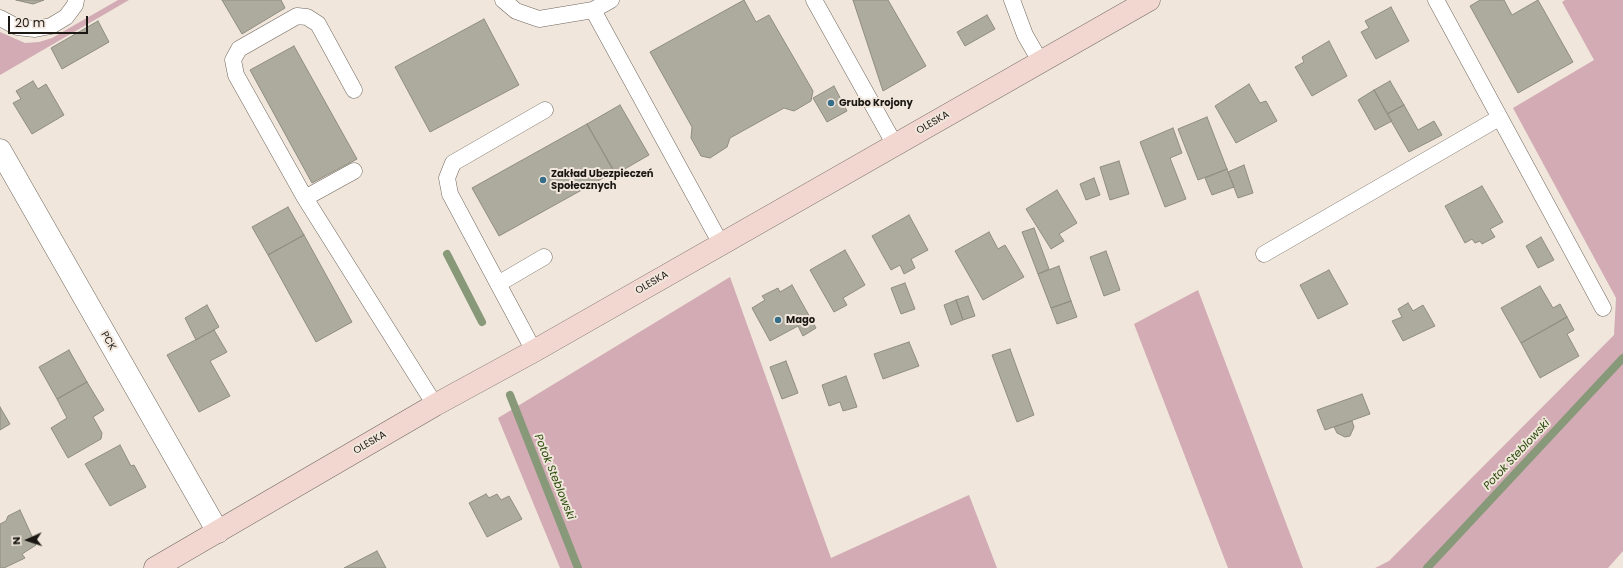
<!DOCTYPE html>
<html>
<head>
<meta charset="utf-8">
<style>
  body { margin:0 }
  #map { position:relative; width:1623px; height:568px; overflow:hidden; background:#f0e6db; font-family:Poppins,sans-serif }
  canvas { display:block }
  .north { position:absolute; left:8px; top:520px; width:40px; height:40px; -webkit-text-stroke:3px #f0e6db; paint-order:stroke; rotate:267deg; font-size:11px; font-weight:700; line-height:16px; text-align:center; color:#1b1814 }
  .north::after { content:''; display:block; margin:auto; width:14px; height:18px; background:#1b1814; clip-path:polygon(50% 0,100% 100%,50% 72%,0 100%) }
  .scale { position:absolute; left:8px; top:16px; width:80px; height:18px; box-sizing:border-box; border:2px solid #1b1814; border-top:0; padding-left:5px; font-size:12px; line-height:14px; white-space:nowrap; color:#1b1814; -webkit-text-stroke:3px #f0e6db; paint-order:stroke }
</style>
</head>
<body>
<div id="map">
<canvas width="1623" height="568"></canvas>
<div class="north">N</div>
<div class="scale">20 m</div>
</div>
<script>
const c = document.querySelector('canvas').getContext('2d');
c.lineJoin = 'round';
function fill(path, color) { c.fillStyle = color; c.fill(path, 'evenodd'); }
const poly = rows => new Path2D(rows.map(r => 'M' + r).join(''));
function trace(path, color, width, dash) { c.strokeStyle = color; c.lineWidth = width; c.lineCap = dash ? 'butt' : 'round'; c.setLineDash(dash || []); c.stroke(path); }
function label(font, color, halo, rows, align = 'center') {
  c.font = font + ' Poppins,sans-serif'; c.lineWidth = 4; c.setLineDash([]); c.textBaseline = 'middle'; c.strokeStyle = halo; c.fillStyle = color; for (const [text, x, y, turn = 0] of rows) {
    c.save(); c.translate(x, y); c.rotate((+turn || 0) * Math.PI / 180); c.textAlign = isNaN(turn) ? turn : align; if (halo) c.strokeText(text, 0, 0); c.fillText(text, 0, 0); c.restore();
  }
}
const green = poly([
  [118,0,129,0,0,75,0,32,25,43,39,42,52,38],
  [1565,0,1623,0,1623,551,1608,568,1375,568,1389,561,1614,335,1616,298,1513,108,1594,60,1562,2],
  [730,277,831,558,969,495,997,568,560,568,498,418],
  [1198,290,1303,568,1228,568,1134,324]
]);
const stream = poly([
  [447,254,482,322],
  [510,395,578,568],
  [1427,568,1623,358]
]);
const building = poly([
  [16,0,44,0,33,4,16,0],
  [222,0,281,0,285,8,242,34,222,0],
  [744,0,756,22,769,15,813,91,811,101,794,111,784,108,730,138,727,147,710,158,701,156,691,138,692,127,650,52,744,0],
  [853,0,888,0,926,66,883,91,853,0],
  [1480,0,1504,0,1512,15,1538,0,1573,62,1518,93,1470,6,1480,0],
  [1391,7,1409,41,1376,59,1361,32,1369,28,1365,21,1391,7],
  [987,15,995,29,965,46,957,32,987,15],
  [484,19,519,85,430,132,395,67,484,19],
  [98,21,109,42,62,69,51,48,98,21],
  [1329,41,1347,76,1312,96,1295,67,1304,62,1302,57,1329,41],
  [294,46,357,159,312,183,250,70,294,46],
  [33,81,38,89,46,84,64,115,32,134,13,103,21,99,16,91,33,81],
  [1390,81,1404,105,1387,114,1374,90,1390,81],
  [1249,84,1260,103,1266,101,1277,121,1236,143,1215,106,1249,84],
  [834,86,847,111,827,122,813,98,834,86],
  [1374,90,1392,121,1375,130,1358,100,1374,90],
  [620,105,649,155,616,174,587,124,620,105],
  [1404,105,1418,130,1434,121,1442,135,1409,152,1387,114,1404,105],
  [1207,117,1227,169,1198,180,1178,129,1207,117],
  [587,124,614,172,499,236,472,188,587,124],
  [1173,128,1182,153,1170,158,1186,199,1165,207,1140,142,1173,128],
  [1119,161,1129,194,1110,200,1100,167,1119,161],
  [1244,165,1253,193,1238,198,1228,172,1244,165],
  [1227,169,1234,187,1212,195,1205,178,1227,169],
  [1094,178,1100,195,1086,200,1080,184,1094,178],
  [1482,186,1503,222,1490,229,1495,237,1482,244,1480,241,1475,243,1472,239,1465,243,1445,206,1482,186],
  [1057,190,1077,223,1059,234,1064,241,1051,249,1026,209,1057,190],
  [288,207,304,235,268,255,252,227,288,207],
  [909,215,928,250,911,259,915,268,904,274,900,265,891,270,872,236,909,215],
  [1034,228,1049,269,1038,274,1022,232,1034,228],
  [989,232,998,249,1005,245,1024,277,983,300,955,251,989,232],
  [304,235,352,322,316,342,268,255,304,235],
  [1541,237,1554,260,1538,268,1526,246,1541,237],
  [845,250,865,285,843,298,847,305,834,312,810,270,845,250],
  [1106,251,1120,290,1104,296,1090,257,1106,251],
  [1059,266,1071,301,1051,308,1038,274,1059,266],
  [1329,270,1348,304,1318,319,1300,285,1329,270],
  [905,283,915,309,901,314,891,288,905,283],
  [792,285,816,328,803,336,798,326,770,341,752,308,765,300,762,296,778,288,780,292,792,285],
  [1540,286,1553,308,1560,304,1567,317,1521,343,1501,308,1540,286],
  [968,296,975,316,963,320,956,300,968,296],
  [956,300,963,320,951,325,944,305,956,300],
  [1071,301,1077,317,1057,324,1051,308,1071,301],
  [1408,303,1413,311,1423,305,1435,326,1403,341,1392,321,1402,317,1398,309,1408,303],
  [207,305,219,327,196,340,185,318,207,305],
  [1567,317,1574,330,1567,334,1579,356,1540,378,1521,343,1567,317],
  [214,330,227,352,210,361,230,396,199,412,167,355,214,330],
  [909,342,919,366,883,379,874,354,909,342],
  [1010,349,1034,415,1017,422,992,355,1010,349],
  [69,350,87,382,57,399,39,367,69,350],
  [786,361,798,393,782,399,770,367,786,361],
  [846,376,857,407,843,411,840,402,829,406,822,385,846,376],
  [87,382,104,410,93,417,102,433,101,439,68,458,51,428,67,418,57,399,87,382],
  [1362,394,1370,414,1325,430,1317,410,1362,394],
  [0,407,10,424,0,430,0,407],
  [1352,421,1354,427,1350,436,1345,437,1337,433,1334,427,1352,421],
  [120,445,131,466,134,465,146,487,110,506,85,464,120,445],
  [486,494,489,498,497,494,501,500,509,496,522,519,487,537,469,503,486,494],
  [20,510,36,545,22,554,25,558,4,568,0,568,0,524,6,521,8,516,20,510],
  [377,551,386,568,344,568,377,551]
]);
const lane = poly([
  [503,0,516,11,539,19,593,10],
  [611,0,593,10,721,244],
  [814,0,895,145],
  [1012,0,1025,35,1040,61],
  [1436,0,1603,308],
  [0,18,17,27,35,29,51,26,66,17,75,5,76,0],
  [354,171,305,198,435,405],
  [305,198,236,75,233,60,239,49,297,16,307,17,318,24,354,90],
  [1264,254,1499,118],
  [498,284,544,257],
  [534,351,450,194,447,178,453,163,545,110]
]);
const street = poly([
  [0,150,218,532]
]);
const secondary = poly([
  [155,568,435,405,534,351,1149,0]
]);
const markers = [
  [831,103,4,"#366d88"],
  [543,180,4,"#366d88"],
  [778,320,4,"#366d88"]
];
const poiNames = [
  ["Grubo Krojony",839,103],
  ["Zakład Ubezpieczeń",551,174],
  ["Społecznych",551,186],
  ["Mago",786,320]
];
const streetNames = [
  ["OLESKA",933,123,-30],
  ["OLESKA",652,283,-30],
  ["PCK",108,341,60],
  ["OLESKA",370,443,-30]
];
const waterNames = [
  ["Potok Steblowski",1517,455,-47],
  ["Potok Steblowski",554,477,68]
];
fill(green, '#d2abb4');
trace(stream, '#879978', 8);
fill(building, '#acab9e');
trace(building, '#8f8d80', 1);
trace(lane, '#6f665d', 17);
trace(street, '#6f665d', 23);
trace(secondary, '#6f665d', 23);
trace(lane, '#fff', 16);
trace(street, '#fff', 22);
trace(secondary, '#f2d7d0', 22);
for (const [x, y, r, color] of markers) { const dot = new Path2D(); dot.arc(x, y, r, 0, 2 * Math.PI); c.fillStyle = color; c.fill(dot); trace(dot, '#f0e6db', 1.5); }
label('bold 10px', '#1b1814', '#f0e6db', poiNames, 'left');
label('10px', '#1b1814', '#f0e6db', streetNames);
label('italic 11px', '#2a4b09', '#f0e6db', waterNames);
</script>
</body>
</html>
